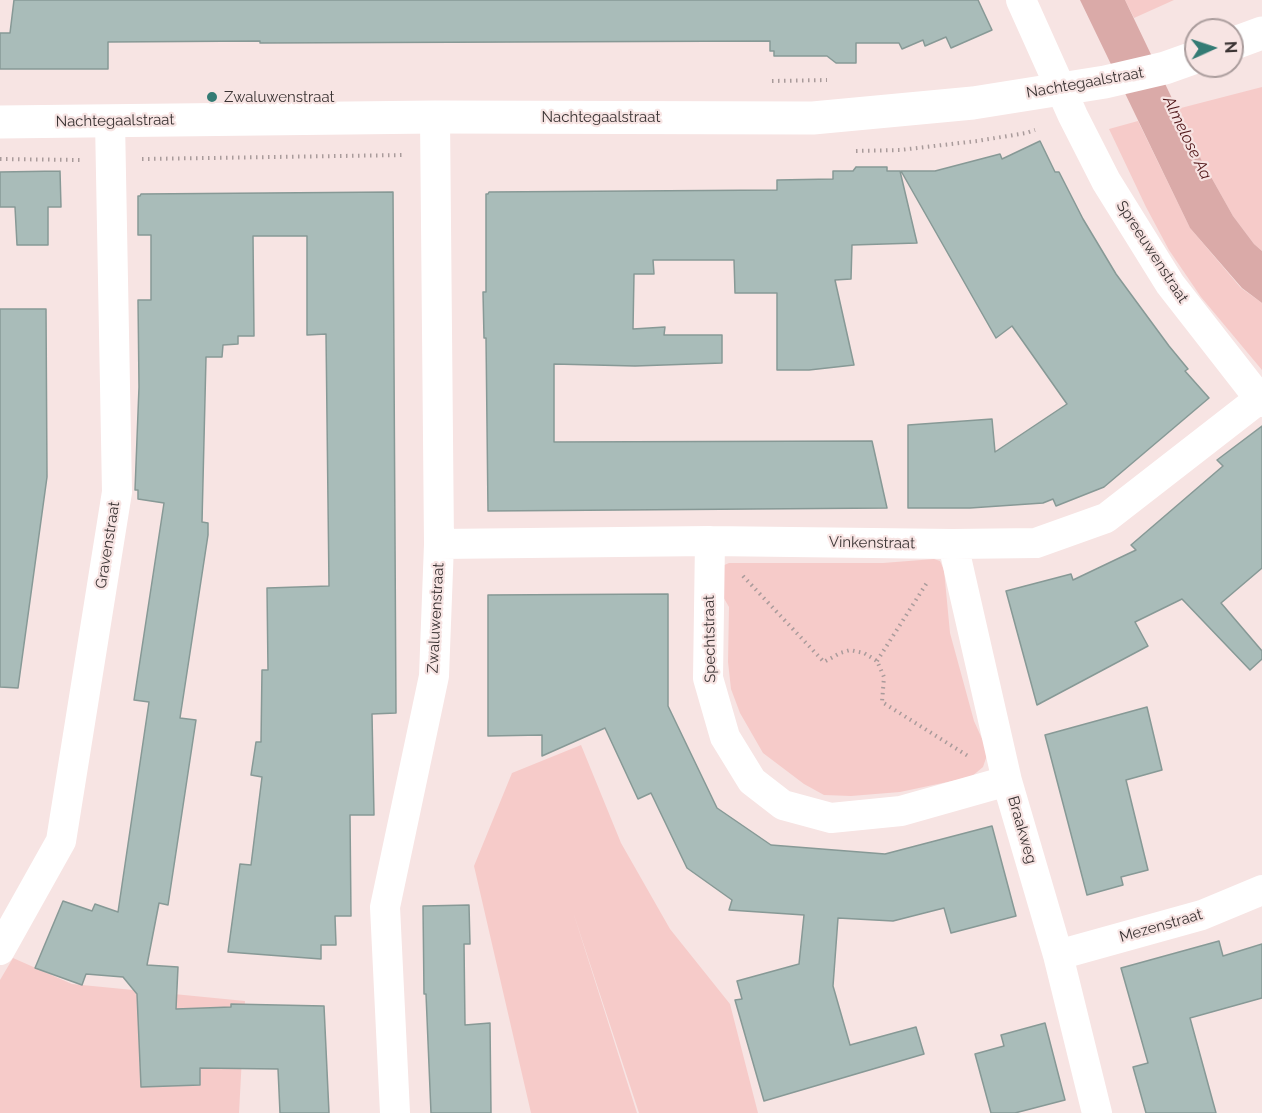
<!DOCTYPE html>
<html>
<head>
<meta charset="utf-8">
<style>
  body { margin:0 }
  #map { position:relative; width:1262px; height:1113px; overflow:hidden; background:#f7e4e3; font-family:Raleway,sans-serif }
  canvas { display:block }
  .north { position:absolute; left:1184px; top:18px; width:60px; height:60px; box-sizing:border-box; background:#f7e4e3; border:2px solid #ab9d9d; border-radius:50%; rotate:87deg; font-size:16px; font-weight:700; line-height:24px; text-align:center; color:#3a3333 }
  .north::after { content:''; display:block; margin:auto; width:21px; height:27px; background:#347b74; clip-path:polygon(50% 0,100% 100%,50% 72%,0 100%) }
</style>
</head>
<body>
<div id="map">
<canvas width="1262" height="1113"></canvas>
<div class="north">N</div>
</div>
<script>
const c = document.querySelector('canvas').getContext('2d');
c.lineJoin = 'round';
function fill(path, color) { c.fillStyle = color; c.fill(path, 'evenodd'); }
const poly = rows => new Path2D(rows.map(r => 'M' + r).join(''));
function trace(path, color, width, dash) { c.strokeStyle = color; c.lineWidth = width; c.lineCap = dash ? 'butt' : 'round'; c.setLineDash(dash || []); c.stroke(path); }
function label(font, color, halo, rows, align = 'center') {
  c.font = font + ' Raleway,sans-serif'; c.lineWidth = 4.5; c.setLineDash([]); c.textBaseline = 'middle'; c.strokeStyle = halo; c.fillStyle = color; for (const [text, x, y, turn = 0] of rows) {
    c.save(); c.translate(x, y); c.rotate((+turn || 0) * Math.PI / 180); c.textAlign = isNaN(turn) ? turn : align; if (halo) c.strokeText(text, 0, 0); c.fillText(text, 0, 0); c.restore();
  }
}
const green = poly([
  [1125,0,1174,0,1134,18],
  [1262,87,1262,251,1254,244,1233,216,1201,159,1177,109],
  [1138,121,1190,228,1241,288,1262,303,1262,370,1201,297,1169,250,1146,207,1109,129],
  [934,559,940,561,944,570,950,633,974,721,988,752,983,767,971,777,900,792,851,796,824,795,804,784,763,753,740,713,731,689,728,662,729,607,718,588,722,566,729,563,883,563],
  [581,745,621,843,670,929,730,1004,758,1113,639,1113,573,912,637,1113,531,1113,474,866,512,773],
  [13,958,72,984,245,1001,239,1113,0,1113,0,980]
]);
const water = poly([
  [1080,0,1125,0,1201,159,1233,216,1254,244,1262,251,1262,303,1242,288,1190,228]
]);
const building = poly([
  [14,0,978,0,992,30,951,48,946,37,925,46,923,40,902,49,899,43,856,43,856,63,836,63,827,56,774,56,774,51,770,51,770,41,260,43,260,41,108,42,108,69,0,69,0,33,10,33,14,0],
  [1040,141,1055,172,1059,172,1083,219,1116,274,1169,346,1188,369,1185,371,1209,398,1104,487,1056,506,1053,499,1043,503,970,508,908,508,908,425,992,419,995,452,1067,404,1012,326,996,338,901,171,935,171,1000,154,1002,159,1040,141],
  [856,167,887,167,887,171,900,171,917,243,852,245,851,279,835,280,854,365,809,370,777,370,777,293,735,293,734,260,653,260,654,274,634,274,633,329,665,327,664,335,722,335,722,363,635,366,554,364,554,442,872,441,887,508,488,511,486,338,484,338,483,292,486,292,486,194,488,194,489,192,777,190,777,180,833,179,833,171,853,171,856,167],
  [60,171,61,207,48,207,48,245,17,245,15,207,0,207,0,172,60,171],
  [393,192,396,713,372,714,374,815,350,815,351,916,335,916,336,945,321,945,321,959,228,952,240,864,251,865,262,777,251,775,256,742,261,742,262,670,268,670,267,588,329,586,326,334,307,335,307,236,253,236,254,336,238,336,238,344,223,345,222,357,206,357,202,522,208,523,208,535,180,718,196,720,168,905,159,903,147,965,178,967,176,1009,231,1007,231,1004,324,1006,329,1113,280,1113,278,1069,200,1068,200,1085,141,1087,137,994,123,977,86,974,82,985,35,968,63,901,92,911,95,904,118,912,149,702,134,700,164,503,138,499,138,490,135,490,139,387,138,300,151,300,151,235,138,235,138,196,140,196,141,194,393,192],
  [0,309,46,309,47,477,18,688,0,687,0,309],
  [1262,426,1262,568,1221,603,1262,651,1262,659,1250,670,1182,599,1135,622,1148,646,1037,705,1006,591,1071,574,1073,580,1136,550,1131,545,1223,466,1217,460,1262,426],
  [668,594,668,706,717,808,771,845,885,854,992,826,1016,916,951,933,944,908,893,921,838,918,833,986,850,1045,916,1027,924,1054,764,1101,735,1000,742,999,737,981,799,964,804,915,729,910,732,900,687,868,651,793,638,799,605,728,542,756,542,735,488,736,488,595,668,594],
  [1147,707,1162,770,1126,780,1148,870,1121,877,1123,885,1087,895,1045,735,1147,707],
  [469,905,470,944,464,944,465,1025,490,1023,491,1113,431,1113,426,994,424,994,423,906,469,905],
  [1219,941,1223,956,1262,944,1262,998,1190,1018,1216,1113,1146,1113,1133,1067,1148,1063,1121,968,1219,941],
  [1045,1023,1065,1100,1015,1113,991,1113,975,1054,1004,1046,1001,1035,1045,1023]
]);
const path = poly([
  [772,81,827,80],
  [856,151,900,150,977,141,1026,133,1035,130],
  [0,159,80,160],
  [142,159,404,155],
  [743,576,824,662,840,653,850,650,864,653,877,661,884,677,882,702,968,756],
  [877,661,928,581]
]);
const street = poly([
  [1021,0,1073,116,1106,181,1170,284,1262,402],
  [710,541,708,678,725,737,752,781,783,805,831,818,901,811,1007,781],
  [439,544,710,541,953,544,1036,543,1106,518,1259,399],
  [953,544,1007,781,1058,955,1097,1113],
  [0,950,61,841,117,492,110,121],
  [1058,955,1202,915,1262,890],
  [395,1113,385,907,434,676,439,544,435,117]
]);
const secondary = poly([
  [1232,44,1262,33],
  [0,122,435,117,813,118,973,103,1105,82,1165,68,1196,57]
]);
const markers = [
  [212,97,6,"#347b74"]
];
const streetNames = [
  ["Nachtegaalstraat",1085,83,-10],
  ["Nachtegaalstraat",601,117],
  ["Nachtegaalstraat",115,121,-1],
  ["Spreeuwenstraat",1152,252,57],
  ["Vinkenstraat",872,543,1],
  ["Gravenstraat",108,545,-81],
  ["Zwaluwenstraat",436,618,-87],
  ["Spechtstraat",710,639,-91],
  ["Braakweg",1022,830,74],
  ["Mezenstraat",1161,926,-16]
];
const poiNames = [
  ["Zwaluwenstraat",224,97]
];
const waterNames = [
  ["Almelose Aa",1187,138,64]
];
fill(green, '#f6cbc9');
fill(water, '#daaaa8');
fill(building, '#a9bcb9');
trace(building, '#879996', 1.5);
trace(path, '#a99b9b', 4, [1.5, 4.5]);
trace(street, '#fff', 30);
trace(secondary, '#fff', 33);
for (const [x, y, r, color] of markers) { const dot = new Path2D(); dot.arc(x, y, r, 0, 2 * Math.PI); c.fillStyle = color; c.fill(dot); trace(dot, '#f7e4e3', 2); }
label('15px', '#3a3333', '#f7e4e3', streetNames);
label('15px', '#3a3333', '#f7e4e3', poiNames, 'left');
label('italic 16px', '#501618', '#f7e4e3', waterNames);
</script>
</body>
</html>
